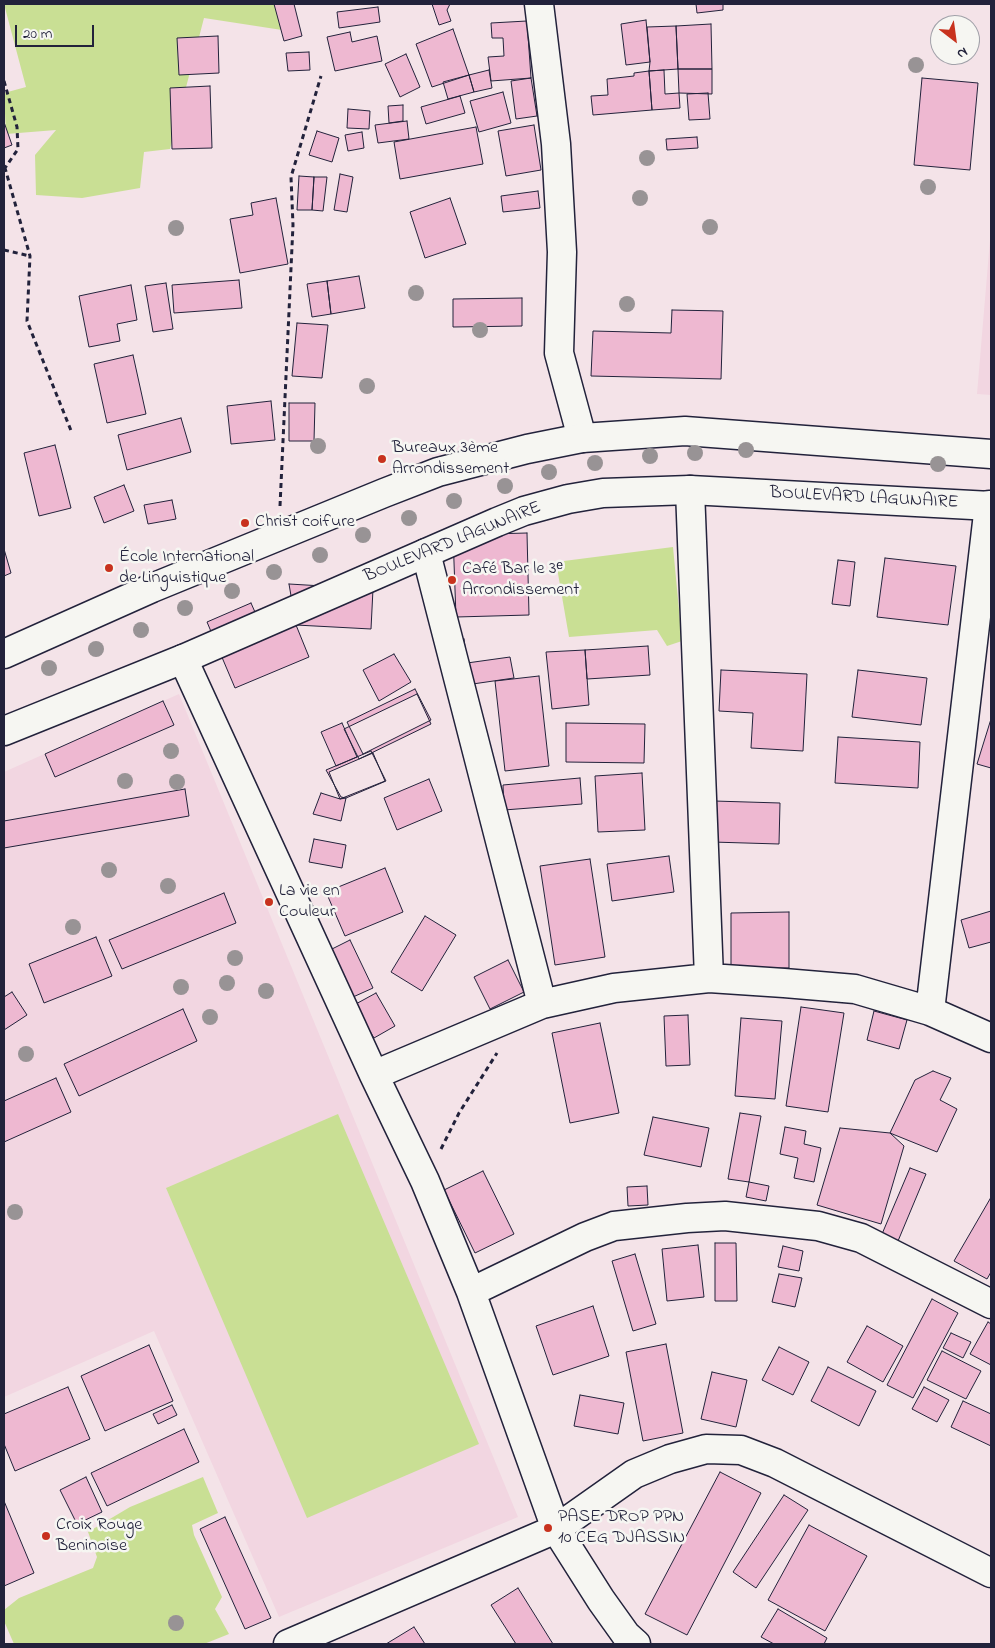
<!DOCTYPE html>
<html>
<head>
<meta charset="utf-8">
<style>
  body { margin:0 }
  #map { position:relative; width:995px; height:1648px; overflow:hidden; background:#f4e3e8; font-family:"Indie Flower",sans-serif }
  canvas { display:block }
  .frame { position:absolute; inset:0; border:5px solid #22223b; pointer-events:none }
  .north { position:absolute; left:930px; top:15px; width:50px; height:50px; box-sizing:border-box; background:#f6f6f2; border:1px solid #a1a1a9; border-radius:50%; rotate:150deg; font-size:14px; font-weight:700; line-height:20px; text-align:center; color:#22223b }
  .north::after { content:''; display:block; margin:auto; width:18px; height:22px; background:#c8321e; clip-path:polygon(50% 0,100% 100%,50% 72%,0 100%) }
  .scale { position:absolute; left:15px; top:25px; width:79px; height:22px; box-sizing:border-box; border:2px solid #22223b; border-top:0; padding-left:6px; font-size:15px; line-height:18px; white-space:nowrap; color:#22223b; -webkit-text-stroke:4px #f6f6f2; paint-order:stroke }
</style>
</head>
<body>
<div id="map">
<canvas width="995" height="1648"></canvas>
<div class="frame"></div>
<div class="north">N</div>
<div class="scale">20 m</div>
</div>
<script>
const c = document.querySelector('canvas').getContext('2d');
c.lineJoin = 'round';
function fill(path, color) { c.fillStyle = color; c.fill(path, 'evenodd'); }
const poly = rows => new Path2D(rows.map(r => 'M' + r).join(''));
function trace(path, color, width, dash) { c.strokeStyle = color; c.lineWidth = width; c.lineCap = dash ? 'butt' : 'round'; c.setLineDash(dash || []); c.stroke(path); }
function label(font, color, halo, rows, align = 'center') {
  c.font = font + ' "Indie Flower",sans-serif'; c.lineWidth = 5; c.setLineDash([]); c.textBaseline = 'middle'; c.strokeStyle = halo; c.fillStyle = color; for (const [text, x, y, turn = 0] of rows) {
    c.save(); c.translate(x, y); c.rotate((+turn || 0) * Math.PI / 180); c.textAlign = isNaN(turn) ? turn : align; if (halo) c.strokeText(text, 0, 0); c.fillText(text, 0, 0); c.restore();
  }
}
const built = poly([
  [991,228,991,395,977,394],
  [179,694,518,1517,279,1617,154,1331,4,1397,4,772]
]);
const green = poly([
  [4,4,278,4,282,30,204,18,170,149,144,152,140,188,82,198,36,195,35,155,56,130,6,134,4,93,26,87],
  [673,547,682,641,667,646,657,630,569,637,556,562],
  [338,1114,479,1444,307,1518,166,1188],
  [203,1477,218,1513,192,1525,194,1535,222,1597,215,1609,229,1634,204,1644,14,1644,4,1621,4,1610,19,1598,93,1568,97,1557,88,1532,130,1507]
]);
const building = poly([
  [274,4,294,4,302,36,284,41,274,4],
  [432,4,450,4,447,10,451,21,439,25,432,4],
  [696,4,723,4,723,10,697,13,696,4],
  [378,7,380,22,339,28,337,12,378,7],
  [646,20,650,62,626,65,621,24,646,20],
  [527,21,531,78,491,81,488,57,504,56,503,38,492,38,491,23,527,21],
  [711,24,712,69,678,69,676,26,711,24],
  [676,26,678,69,649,71,650,62,647,27,676,26],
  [453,29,469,75,432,87,416,44,453,29],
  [350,32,352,42,377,36,382,61,335,71,327,37,350,32],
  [218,36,219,73,179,75,177,38,218,36],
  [309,52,310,70,288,71,286,53,309,52],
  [406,54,420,87,400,97,385,64,406,54],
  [678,69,712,69,712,94,679,93,678,69],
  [489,70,492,88,474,92,469,75,489,70],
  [664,70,665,94,679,93,680,108,652,110,649,71,664,70],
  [649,71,652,110,593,115,591,96,608,95,607,79,634,76,634,73,649,71],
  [469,75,474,92,448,99,443,82,469,75],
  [531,78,537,116,516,119,511,81,531,78],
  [922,78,978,83,970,170,914,165,922,78],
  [210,86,212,148,172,149,170,88,210,86],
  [503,92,511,123,479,132,470,101,503,92],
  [708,93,710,119,689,120,687,94,708,93],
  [460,96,465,113,426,124,421,107,460,96],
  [403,105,403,121,389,123,388,106,403,105],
  [348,109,370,111,369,129,347,128,348,109],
  [407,121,409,139,378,143,375,125,407,121],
  [4,122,12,145,4,148,4,122],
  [534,125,541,170,506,176,498,131,534,125],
  [476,127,483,164,400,179,394,142,476,127],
  [317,131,339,138,332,162,309,155,317,131],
  [362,132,364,148,348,151,345,135,362,132],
  [697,137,698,148,667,150,666,139,697,137],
  [340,174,353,177,347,212,334,210,340,174],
  [299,176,314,177,312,210,297,210,299,176],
  [314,177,327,177,323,211,312,210,314,177],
  [538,191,540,208,503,212,501,196,538,191],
  [276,198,288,264,240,273,230,219,253,215,251,203,276,198],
  [450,198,466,244,425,258,410,212,450,198],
  [359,276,365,308,331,314,327,281,359,276],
  [239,280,242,308,174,313,172,285,239,280],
  [327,281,331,314,312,317,307,284,327,281],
  [166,283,173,329,153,332,145,286,166,283],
  [131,285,137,320,117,324,120,341,89,347,79,296,131,285],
  [522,298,522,326,453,327,453,299,522,298],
  [672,310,723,311,721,379,591,376,593,331,671,333,672,310],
  [297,323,328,325,322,378,292,376,297,323],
  [133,355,146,414,107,423,94,364,133,355],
  [271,401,275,440,231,444,227,406,271,401],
  [289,403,315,403,314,441,289,441,289,403],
  [181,418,191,452,127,470,118,435,181,418],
  [55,445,71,508,39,516,24,453,55,445],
  [124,485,134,511,104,523,94,497,124,485],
  [172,500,176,519,148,524,144,505,172,500],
  [527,533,529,615,456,617,453,535,527,533],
  [4,549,11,573,4,576,4,549],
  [885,558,956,566,948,625,877,617,885,558],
  [838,560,855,562,850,606,832,604,838,560],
  [289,584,373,589,371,629,296,625,289,584],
  [251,603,266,637,296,625,309,657,235,688,207,622,251,603],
  [464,639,467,663,510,657,514,678,452,687,446,642,464,639],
  [648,646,650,675,587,679,585,650,648,646],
  [585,650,589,705,552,709,546,652,585,650],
  [394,654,411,682,379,701,363,670,394,654],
  [721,670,807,674,803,751,751,748,753,713,719,711,721,670],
  [858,670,927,678,921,725,852,717,858,670],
  [539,676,549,766,505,771,495,681,539,676],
  [415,689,431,720,363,754,347,722,415,689],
  [417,694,431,724,359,759,344,729,417,694],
  [163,701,174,725,55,777,45,754,163,701],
  [991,719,991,768,977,764,991,719],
  [342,723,357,757,336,766,321,732,342,723],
  [566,723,645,724,644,763,566,762,566,723],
  [838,737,920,742,918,788,835,783,838,737],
  [371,751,386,781,346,798,341,797,326,770,371,751],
  [373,753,385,781,340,799,329,772,373,753],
  [642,773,645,830,598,832,595,776,642,773],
  [580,778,582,804,504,810,503,785,580,778],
  [429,779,442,811,397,830,384,798,429,779],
  [185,789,189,816,4,848,4,821,185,789],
  [321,793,340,799,346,798,341,821,313,814,321,793],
  [714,801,780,803,779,844,712,842,714,801],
  [314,839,346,845,342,868,309,862,314,839],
  [669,856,674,892,612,901,607,864,669,856],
  [590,859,605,957,555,965,540,866,590,859],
  [385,868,403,912,345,936,326,892,385,868],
  [224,893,236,923,122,969,109,940,224,893],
  [991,911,991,942,969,948,961,920,991,911],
  [789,912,789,968,731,969,731,913,789,912],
  [425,916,456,935,422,991,391,972,425,916],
  [96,937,112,976,44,1003,29,964,96,937],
  [350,940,373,988,353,997,330,950,350,940],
  [508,960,524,992,490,1009,474,977,508,960],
  [12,992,27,1015,4,1030,4,997,12,992],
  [376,993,395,1026,374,1038,354,1005,376,993],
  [801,1007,844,1013,828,1112,786,1106,801,1007],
  [183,1009,197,1041,79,1096,64,1064,183,1009],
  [874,1011,907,1020,899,1049,867,1040,874,1011],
  [688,1015,690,1065,666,1066,664,1016,688,1015],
  [741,1018,782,1021,775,1099,735,1096,741,1018],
  [600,1023,619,1113,570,1123,552,1033,600,1023],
  [933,1071,951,1078,940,1100,957,1109,937,1152,890,1133,915,1080,933,1071],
  [56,1078,71,1112,4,1142,4,1101,56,1078],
  [740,1113,761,1116,749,1182,728,1179,740,1113],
  [653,1117,709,1128,701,1167,644,1155,653,1117],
  [785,1127,806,1131,804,1144,821,1148,814,1182,794,1178,798,1158,780,1154,785,1127],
  [840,1128,890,1133,904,1146,881,1224,817,1205,840,1128],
  [910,1168,926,1174,898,1241,882,1234,910,1168],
  [483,1171,514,1234,475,1253,444,1190,483,1171],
  [749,1182,769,1186,766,1201,746,1197,749,1182],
  [647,1186,648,1205,628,1206,627,1187,647,1186],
  [990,1199,991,1199,991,1272,987,1279,954,1261,990,1199],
  [715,1243,736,1243,737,1301,715,1301,715,1243],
  [698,1245,704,1297,667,1301,662,1249,698,1245],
  [783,1246,803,1251,799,1271,778,1267,783,1246],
  [635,1254,656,1324,633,1331,612,1261,635,1254],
  [779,1274,802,1278,795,1307,772,1302,779,1274],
  [932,1299,958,1313,913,1398,887,1385,932,1299],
  [593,1306,609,1356,553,1375,536,1326,593,1306],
  [988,1322,991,1324,991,1365,970,1354,988,1322],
  [867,1326,903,1346,883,1382,847,1362,867,1326],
  [951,1333,971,1342,963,1358,943,1348,951,1333],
  [666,1344,683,1433,643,1441,626,1352,666,1344],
  [149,1345,173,1401,105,1431,81,1376,149,1345],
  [779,1347,809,1362,793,1395,762,1380,779,1347],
  [942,1351,981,1371,966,1399,927,1380,942,1351],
  [828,1367,876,1391,859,1426,811,1401,828,1367],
  [712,1372,747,1380,736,1427,701,1419,712,1372],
  [68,1387,90,1439,15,1471,4,1444,4,1414,68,1387],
  [924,1387,949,1400,937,1422,912,1409,924,1387],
  [580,1395,624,1403,618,1434,574,1426,580,1395],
  [963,1401,991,1414,991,1446,951,1427,963,1401],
  [172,1405,177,1415,158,1424,153,1414,172,1405],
  [184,1429,199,1462,107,1506,91,1473,184,1429],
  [720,1472,761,1493,687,1635,645,1614,720,1472],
  [86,1477,102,1512,77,1524,60,1490,86,1477],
  [784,1495,808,1510,756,1588,733,1572,784,1495],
  [4,1501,34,1573,4,1586,4,1501],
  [225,1517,271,1618,245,1629,200,1529,225,1517],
  [809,1525,867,1556,825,1631,768,1600,809,1525],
  [518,1588,553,1644,516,1644,491,1605,518,1588],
  [778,1609,827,1638,824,1644,774,1644,761,1637,778,1609],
  [414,1627,425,1644,386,1644,414,1627]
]);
const path = poly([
  [4,81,17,127,18,149,5,168],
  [4,168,5,168,30,256,27,321,72,433],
  [4,250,30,256],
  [280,506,293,225,291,177,321,76],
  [441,1149,459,1113,497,1053]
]);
const minor = poly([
  [539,4,556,144,562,252,559,353,582,438],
  [690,490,709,978],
  [426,553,542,1004],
  [183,659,374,1075,425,1181,471,1292,556,1529,601,1600,626,1635,636,1644],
  [930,1011,989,505],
  [374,1075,542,1004,614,988,709,978,784,983,855,989,930,1011,991,1038],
  [471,1292,585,1237,614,1226,687,1218,725,1216,818,1226,861,1238,991,1304],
  [288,1644,556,1529,634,1474,670,1459,706,1449,741,1450,775,1463,991,1573]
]);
const secondary = poly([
  [4,654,152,588,384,493,438,472,527,449,582,438,685,431,991,454],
  [4,731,183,659,497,522,524,511,568,499,603,493,690,490,991,506]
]);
const trees = [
  [916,65],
  [647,158],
  [928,187],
  [640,198],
  [710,227],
  [176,228],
  [416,293],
  [627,304],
  [480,330],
  [367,386],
  [318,446],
  [746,450],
  [695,453],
  [650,456],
  [595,463],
  [938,464],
  [549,472],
  [505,486],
  [454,501],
  [409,518],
  [363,535],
  [320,555],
  [274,572],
  [232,591],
  [185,608],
  [141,630],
  [96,649],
  [49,668],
  [171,751],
  [125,781],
  [177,782],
  [109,870],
  [168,886],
  [73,927],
  [235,958],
  [227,983],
  [181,987],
  [266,991],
  [210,1017],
  [26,1054],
  [15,1212],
  [176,1623]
];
const markers = [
  [382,459,5,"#c8321e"],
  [245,523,5,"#c8321e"],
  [109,568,5,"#c8321e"],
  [452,580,5,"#c8321e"],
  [269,902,5,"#c8321e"],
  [548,1528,5,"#c8321e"],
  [46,1536,5,"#c8321e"]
];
const poiNames = [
  ["Bureaux 3ème",392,449],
  ["Arrondissement",392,470],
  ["Christ coifure",255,523],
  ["École International",119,558],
  ["de Linguistique",119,579],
  ["Café Bar le 3ᵉ",462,570],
  ["Arrondissement",462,591],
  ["La vie en",279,892],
  ["Couleur",279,913],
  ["PASE DROP PPN",558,1518],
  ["10 CEG DJASSIN",558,1539],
  ["Croix Rouge",56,1526],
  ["Beninoise",56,1547]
];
const streetNames = [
  ["BOULEVARD LAGUNAIRE",864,499,3],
  ["BOULEVARD LAGUNAIRE",453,543,-22]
];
fill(built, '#f2d6e1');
fill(green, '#c9df94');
fill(building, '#eeb8d1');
trace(building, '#22223b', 1);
trace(minor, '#22223b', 31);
trace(secondary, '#22223b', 31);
trace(path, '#22223b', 3, [5, 4]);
trace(minor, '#f6f6f2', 28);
trace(secondary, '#f6f6f2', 28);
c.fillStyle = '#989395';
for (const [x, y] of trees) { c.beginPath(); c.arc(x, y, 8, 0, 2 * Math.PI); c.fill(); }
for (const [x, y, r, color] of markers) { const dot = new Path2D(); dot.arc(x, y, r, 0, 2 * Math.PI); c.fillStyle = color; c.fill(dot); trace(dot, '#f6f6f2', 2); }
label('18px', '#22223b', '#f6f6f2', poiNames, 'left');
label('18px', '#22223b', '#f6f6f2', streetNames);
</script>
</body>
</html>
